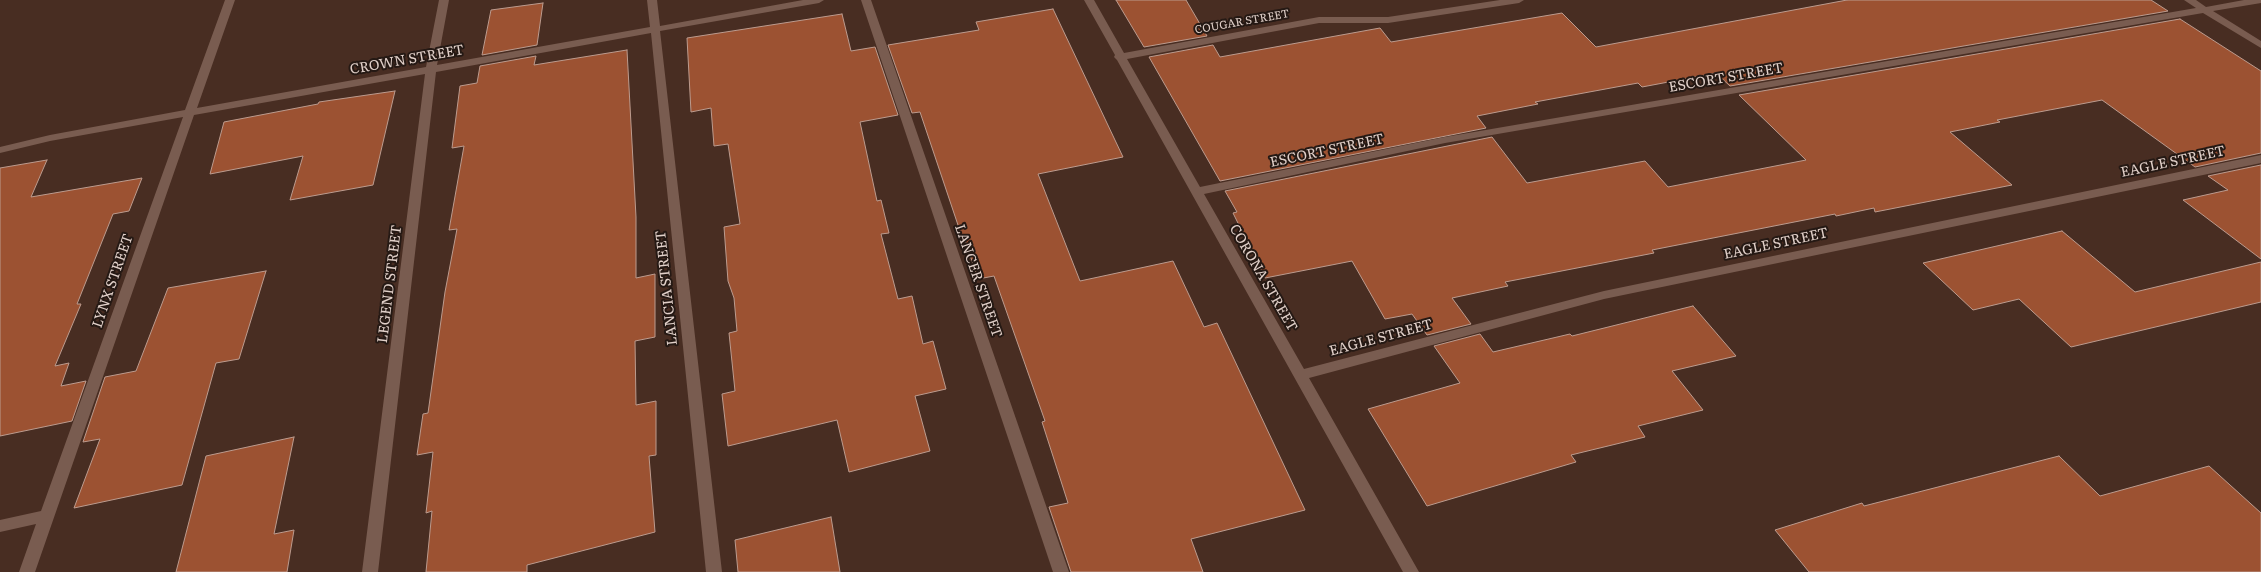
<!DOCTYPE html>
<html>
<head>
<meta charset="utf-8">
<style>
  body { margin:0 }
  canvas { display:block; background:#482d22 }
</style>
</head>
<body>
<canvas width="2261" height="572"></canvas>
<script>
const c = document.querySelector('canvas').getContext('2d');
c.lineJoin = 'round';
function fill(path, color) { c.fillStyle = color; c.fill(path, 'evenodd'); }
const poly = rows => new Path2D(rows.map(r => 'M' + r).join(''));
function trace(path, color, width, dash) { c.strokeStyle = color; c.lineWidth = width; c.lineCap = dash ? 'butt' : 'round'; c.setLineDash(dash || []); c.stroke(path); }
function label(font, color, halo, rows, align = 'center') {
  c.font = font + ' Literata,serif'; c.lineWidth = 4; c.setLineDash([]); c.textBaseline = 'middle'; c.strokeStyle = halo; c.fillStyle = color; for (const [text, x, y, turn = 0] of rows) {
    c.save(); c.translate(x, y); c.rotate((+turn || 0) * Math.PI / 180); c.textAlign = isNaN(turn) ? turn : align; if (halo) c.strokeText(text, 0, 0); c.fillText(text, 0, 0); c.restore();
  }
}
const building = poly([
  [1116,0,1186,0,1207,36,1144,47,1116,0],
  [1847,0,2151,0,2168,11,1730,86,1716,73,1642,87,1638,83,1535,102,1538,104,1477,116,1486,128,1220,181,1149,57,1213,45,1220,57,1380,28,1391,42,1562,13,1596,47,1847,0],
  [543,3,537,45,482,55,491,10,543,3],
  [1053,9,1123,157,1038,174,1080,281,1173,261,1204,327,1217,323,1305,510,1191,539,1203,572,1071,572,1049,507,1068,503,1042,422,1045,421,994,276,978,279,964,237,962,237,920,112,912,113,888,45,979,30,976,22,1053,9],
  [842,14,851,51,875,47,898,115,860,122,877,201,881,200,889,233,881,234,898,299,912,296,923,344,933,341,946,389,915,396,930,451,849,472,837,420,728,446,722,394,735,391,729,333,737,331,734,298,728,281,724,227,740,224,728,144,714,146,711,108,691,112,687,38,842,14],
  [2180,19,2261,71,2261,153,2195,167,2102,100,1997,120,2000,122,1950,132,2012,185,1875,212,1874,208,1836,216,1835,214,1652,250,1654,253,1505,282,1508,286,1452,298,1471,324,1427,335,1412,314,1385,319,1352,261,1265,278,1233,213,1237,212,1225,191,1492,137,1527,183,1645,161,1668,187,1806,160,1739,95,2180,19],
  [627,50,636,217,636,278,655,274,655,337,635,341,636,405,656,401,656,455,649,456,655,532,527,565,527,572,426,572,432,511,426,513,433,452,417,455,423,414,428,413,445,292,457,229,449,230,464,146,452,148,460,86,477,83,480,66,536,56,534,65,627,50],
  [395,91,373,185,290,200,303,156,210,174,224,122,318,104,319,102,395,91],
  [47,160,31,197,142,178,129,211,113,214,77,304,81,304,55,366,69,363,61,386,86,381,72,421,0,436,0,168,47,160],
  [2261,165,2261,259,2183,200,2228,190,2208,176,2261,165],
  [2062,231,2135,292,2261,262,2261,302,2071,347,2019,299,1973,310,1923,263,2062,231],
  [266,271,239,359,216,363,182,485,74,508,100,439,83,442,105,377,136,371,168,288,266,271],
  [1693,306,1736,356,1672,371,1703,410,1638,426,1645,437,1571,455,1576,462,1427,506,1368,409,1460,383,1434,346,1480,334,1493,352,1570,334,1572,336,1693,306],
  [294,437,274,534,294,530,287,572,176,572,206,456,294,437],
  [2059,456,2100,496,2209,466,2261,513,2261,572,1809,572,1775,530,1862,503,1864,506,2059,456],
  [831,517,840,572,738,572,735,540,831,517]
]);
const minor = poly([
  [225,0,235,0,197,108,426,67,439,0,449,0,437,65,650,27,647,0,657,0,660,26,803,0,824,0,819,3,660,31,722,572,706,572,651,33,436,72,378,572,362,572,425,74,194,115,35,572,19,572,36,524,0,532,0,520,41,511,183,117,50,141,0,153,0,147,50,135,185,110,225,0],
  [861,0,871,0,1069,572,1053,572,861,0],
  [1084,0,1094,0,1124,53,1319,17,1388,17,1500,0,1524,0,1519,3,1388,23,1319,23,1127,59,1200,187,1445,137,2196,8,2184,0,2196,0,2206,7,2244,0,2261,0,2261,3,2213,11,2261,41,2261,48,2203,13,1445,143,1204,194,1304,369,1604,291,2261,155,2261,163,1604,299,1309,378,1419,572,1403,572,1117,60,1114,57,1115,55,1084,0]
]);
const farStreetnames = [
  ["COUGAR STREET",1242,22,-10]
];
const streetNames = [
  ["CROWN STREET",407,60,-10],
  ["ESCORT STREET",1726,78,-10],
  ["ESCORT STREET",1327,151,-12],
  ["EAGLE STREET",2173,162,-12],
  ["EAGLE STREET",1776,244,-12],
  ["CORONA STREET",1263,278,60],
  ["LYNX STREET",113,281,-71],
  ["LANCER STREET",978,281,71],
  ["LEGEND STREET",390,284,-83],
  ["LANCIA STREET",667,288,-96],
  ["EAGLE STREET",1381,338,-15]
];
fill(building, '#9c5232');
trace(building, '#bc9b8e', 1);
fill(minor, '#795c50');
label('11px', '#e1d0c9', '#251914', farStreetnames);
label('14px', '#e1d0c9', '#251914', streetNames);
</script>
</body>
</html>
